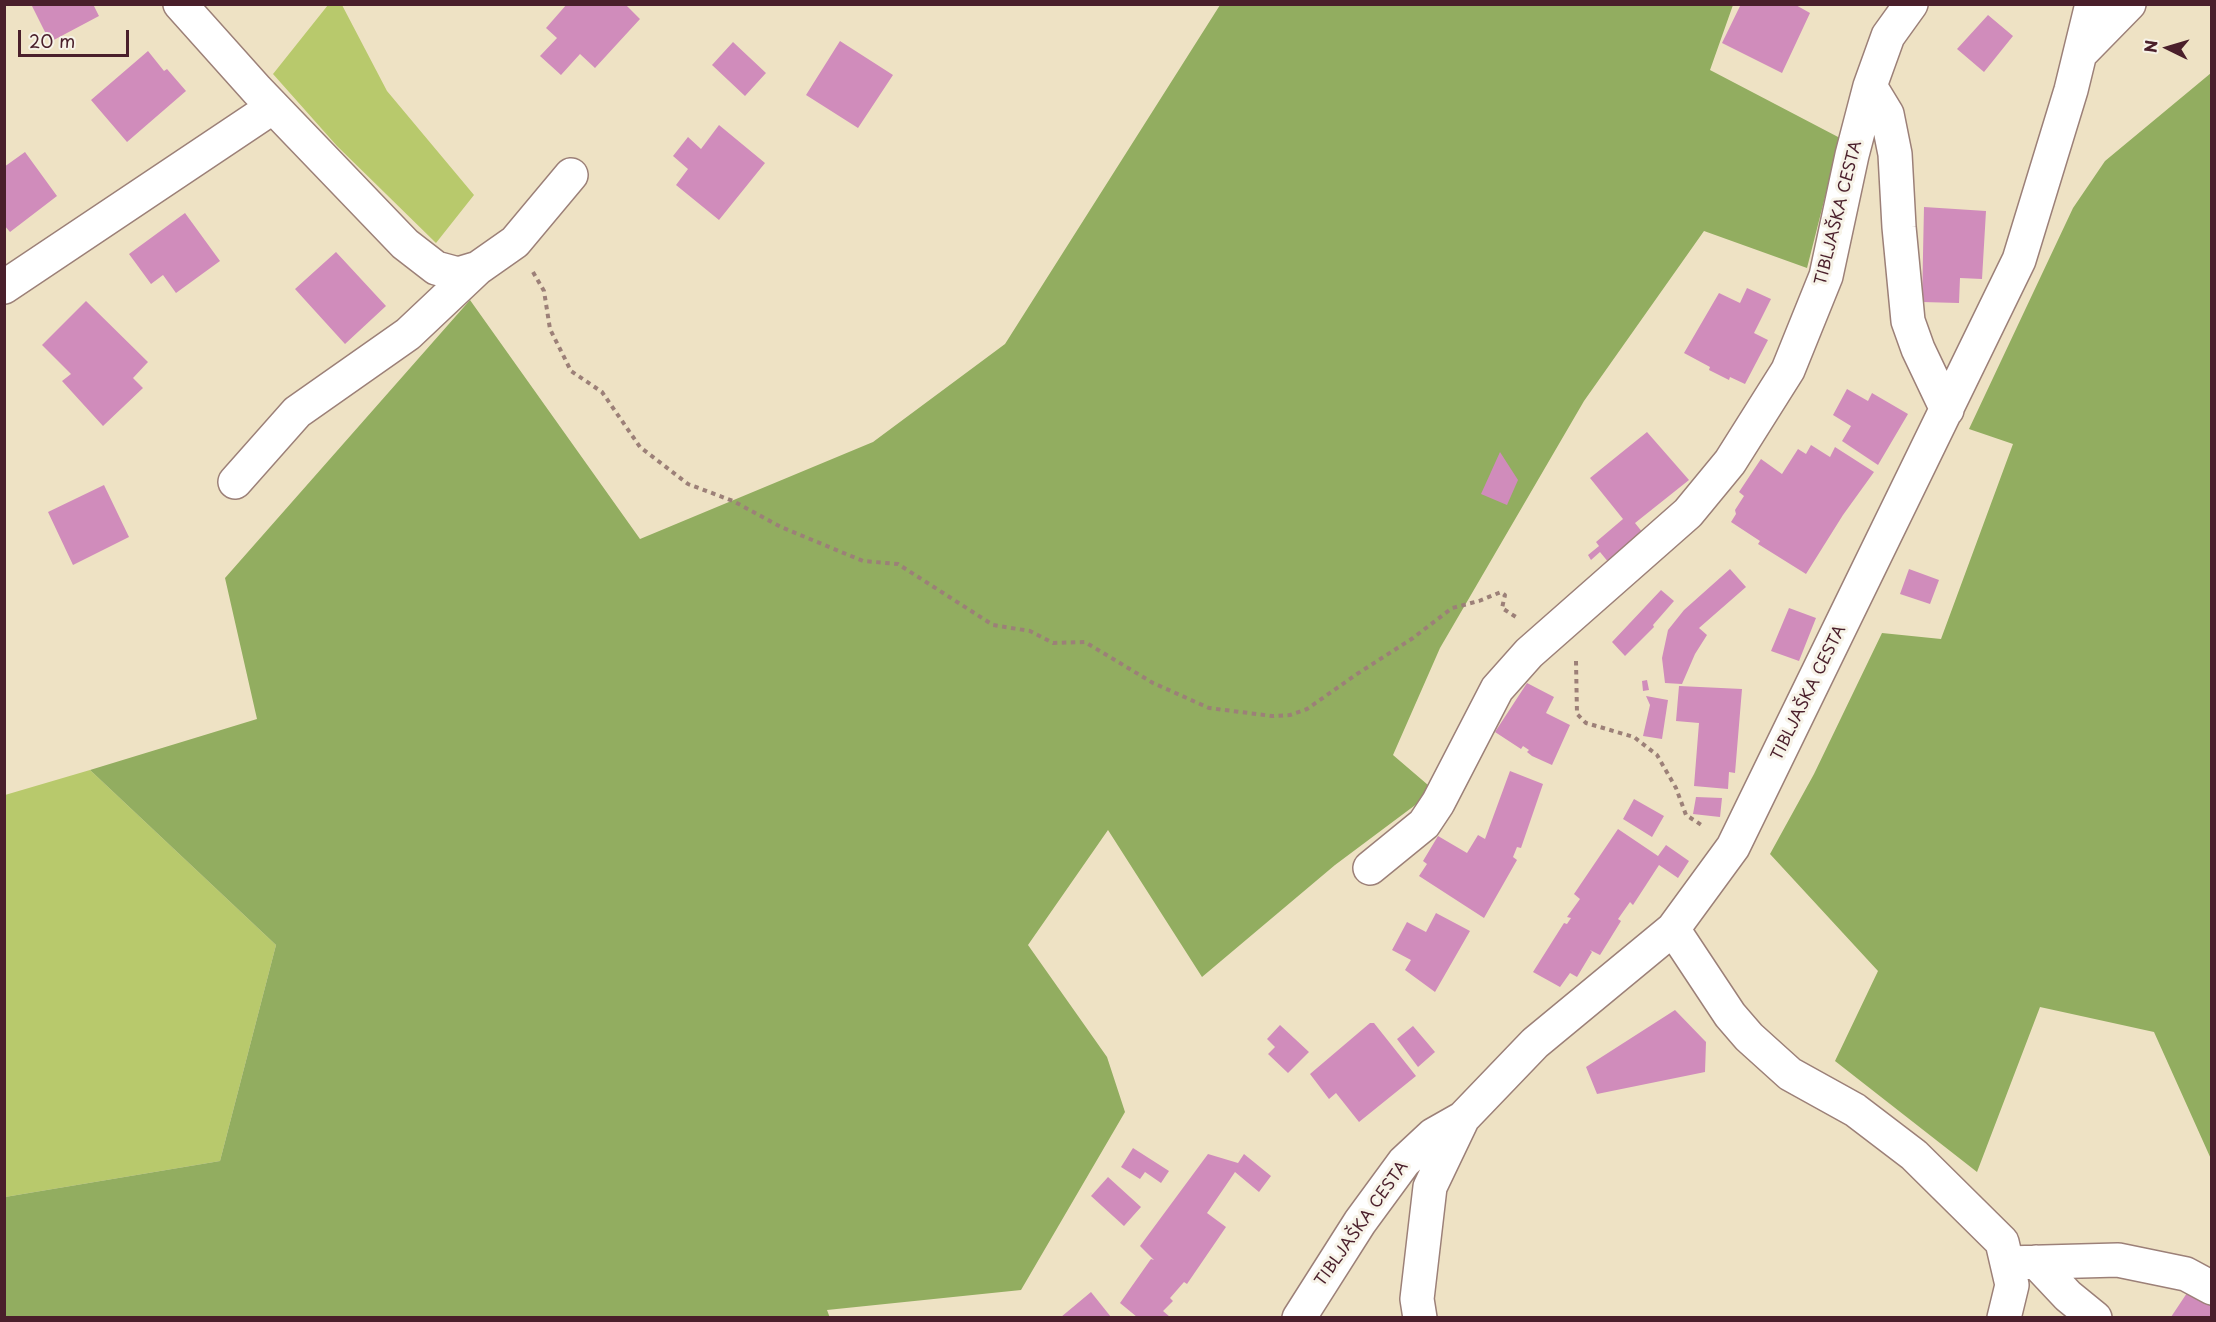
<!DOCTYPE html>
<html>
<head>
<meta charset="utf-8">
<style>
  body { margin:0 }
  #map { position:relative; width:2216px; height:1322px; overflow:hidden; background:#eee2c4; font-family:"Playpen Sans",sans-serif }
  canvas { display:block }
  .frame { position:absolute; inset:0; border:6px solid #4a1f2b; pointer-events:none }
  .north { position:absolute; left:2138px; top:18px; width:60px; height:60px; -webkit-text-stroke:4px #f7f3e8; paint-order:stroke; rotate:275deg; font-size:16px; font-weight:700; line-height:24px; text-align:center; color:#4a1f2b }
  .north::after { content:''; display:block; margin:auto; width:21px; height:27px; background:#4a1f2b; clip-path:polygon(50% 0,100% 100%,50% 72%,0 100%) }
  .scale { position:absolute; left:18px; top:30px; width:111px; height:27px; box-sizing:border-box; border:3px solid #4a1f2b; border-top:0; padding-left:8px; font-size:18px; line-height:21px; white-space:nowrap; color:#4a1f2b; -webkit-text-stroke:4px #f7f3e8; paint-order:stroke }
</style>
</head>
<body>
<div id="map">
<canvas width="2216" height="1322"></canvas>
<div class="frame"></div>
<div class="north">N</div>
<div class="scale">20 m</div>
</div>
<script>
const c = document.querySelector('canvas').getContext('2d');
c.lineJoin = 'round';
function fill(path, color) { c.fillStyle = color; c.fill(path, 'evenodd'); }
const poly = rows => new Path2D(rows.map(r => 'M' + r).join(''));
function trace(path, color, width, dash) { c.strokeStyle = color; c.lineWidth = width; c.lineCap = dash ? 'butt' : 'round'; c.setLineDash(dash || []); c.stroke(path); }
function label(font, color, halo, rows, align = 'center') {
  c.font = font + ' "Playpen Sans",sans-serif'; c.lineWidth = 6; c.setLineDash([]); c.textBaseline = 'middle'; c.strokeStyle = halo; c.fillStyle = color; for (const [text, x, y, turn = 0] of rows) {
    c.save(); c.translate(x, y); c.rotate((+turn || 0) * Math.PI / 180); c.textAlign = isNaN(turn) ? turn : align; if (halo) c.strokeText(text, 0, 0); c.fillText(text, 0, 0); c.restore();
  }
}
const green = poly([
  [328,5,342,5,387,91,474,195,436,243,337,146,273,74],
  [90,770,276,945,220,1161,5,1197,5,795]
]);
const forest = poly([
  [1220,5,1733,5,1710,70,1840,138,1807,268,1704,231,1584,401,1440,648,1393,755,1428,785,1422,800,1335,865,1202,977,1108,830,1028,945,1107,1057,1125,1112,1021,1290,827,1310,830,1318,5,1318,5,1197,220,1161,276,945,90,770,257,719,225,578,470,300,640,539,873,442,1005,344],
  [2211,73,2211,1159,2154,1032,2040,1007,1977,1172,1835,1061,1878,971,1770,854,1814,774,1882,633,1941,639,2013,444,1969,429,2073,208,2105,161]
]);
const building = poly([
  [31,4,93,4,99,16,50,42],
  [567,4,625,4,640,19,595,68,580,54,561,75,540,56,557,38,546,28],
  [1741,4,1794,4,1810,13,1782,73,1722,43],
  [1988,15,2013,36,1984,72,1957,49],
  [840,41,893,75,858,128,806,95],
  [733,42,766,73,745,96,712,65],
  [148,51,164,71,167,69,186,91,127,142,91,100],
  [719,125,765,163,719,220,676,185,688,169,673,156,688,137,701,149],
  [25,152,57,196,10,232,4,225,4,167],
  [1924,207,1986,211,1982,279,1960,278,1959,303,1922,302],
  [185,213,220,261,176,293,163,275,151,284,129,254],
  [336,252,386,306,345,344,295,289],
  [1747,288,1771,299,1754,333,1768,340,1745,384,1730,377,1729,380,1709,370,1710,367,1684,353,1719,293,1740,303],
  [86,301,148,362,133,378,143,388,103,426,62,381,71,374,42,345],
  [1847,389,1868,401,1872,393,1908,414,1878,465,1842,441,1851,426,1833,415],
  [1647,432,1689,480,1635,523,1643,533,1609,563,1600,552,1591,560,1588,555,1599,546,1596,542,1623,519,1590,478],
  [1811,445,1830,457,1835,447,1874,472,1843,515,1806,574,1758,544,1760,541,1731,522,1736,514,1735,510,1744,496,1739,492,1761,459,1782,474,1798,449,1806,454],
  [1500,452,1518,480,1507,505,1481,494],
  [104,485,129,537,73,565,48,512],
  [1730,569,1746,587,1699,628,1707,635,1695,654,1682,684,1665,683,1662,658,1668,630,1684,610],
  [1909,569,1939,580,1930,604,1900,594],
  [1661,590,1674,601,1653,625,1654,627,1625,656,1612,642],
  [1789,608,1816,618,1799,661,1771,651],
  [1647,680,1649,690,1643,691,1642,681],
  [1527,683,1554,697,1546,713,1570,725,1552,765,1532,756,1527,752,1529,750,1523,746,1521,749,1495,732],
  [1679,686,1742,689,1735,773,1729,772,1728,789,1694,786,1699,723,1676,721],
  [1646,696,1668,700,1662,739,1643,736,1650,705],
  [1510,771,1543,784,1521,848,1517,847,1513,857,1517,860,1484,918,1419,876,1427,864,1423,861,1438,836,1467,853,1478,835,1485,839],
  [1696,797,1722,798,1720,817,1693,814],
  [1634,799,1664,816,1652,837,1623,819],
  [1618,829,1658,856,1666,845,1689,861,1678,878,1659,865,1633,905,1630,902,1618,919,1621,921,1600,955,1590,950,1592,952,1577,977,1570,973,1560,987,1533,972,1564,923,1567,924,1571,918,1567,917,1580,899,1574,894],
  [1436,913,1470,931,1435,992,1405,970,1411,960,1392,950,1407,922,1426,932],
  [1675,1010,1706,1042,1705,1072,1597,1094,1586,1067],
  [1370,1023,1374,1023,1416,1076,1359,1122,1336,1093,1329,1099,1310,1074],
  [1280,1025,1309,1052,1288,1073,1268,1054,1275,1047,1267,1039],
  [1413,1026,1435,1052,1418,1067,1397,1039],
  [1133,1148,1169,1171,1161,1183,1145,1172,1140,1179,1121,1167],
  [1208,1154,1238,1163,1244,1154,1271,1176,1259,1192,1235,1172,1207,1213,1226,1227,1187,1284,1184,1282,1170,1298,1173,1301,1163,1311,1170,1317,1137,1317,1120,1303,1151,1259,1154,1260,1140,1246],
  [1108,1177,1141,1207,1124,1226,1091,1196],
  [2189,1290,2211,1305,2211,1317,2171,1317],
  [1091,1292,1111,1317,1061,1317]
]);
const path = poly([
  [533,272,544,291,550,329,571,371,602,392,640,447,688,484,733,501,781,527,863,561,898,564,993,625,1030,631,1053,643,1085,642,1153,683,1209,708,1272,716,1290,715,1307,709,1357,674,1413,638,1452,608,1479,601,1501,592,1505,595,1502,608,1516,617],
  [1576,661,1577,714,1586,723,1634,737,1657,755,1676,788,1686,815,1703,826]
]);
const minor = poly([
  [180,4,257,90,405,244,436,268,458,274,478,268,515,242,571,175],
  [2081,53,2129,4],
  [1870,86,1887,114,1895,154,1899,227,1908,321,1918,349,1947,410],
  [4,287,273,107],
  [235,482,297,412,408,334,478,268],
  [1370,868,1424,824,1438,803,1497,689,1529,653,1688,513,1730,462,1788,370,1826,276,1852,155,1870,86,1888,36,1911,4],
  [1673,929,1730,1015,1749,1037,1790,1074,1855,1110,1914,1155,2002,1242,2012,1285,2004,1318],
  [2036,1262,2068,1296,2095,1318],
  [2007,1263,2118,1260,2186,1274,2212,1288],
  [1299,1318,1360,1222,1404,1162,1433,1135,1463,1118,1535,1043,1673,929,1733,847,2019,260,2071,90,2092,4],
  [1420,1318,1417,1299,1430,1187,1463,1118]
]);
const streetNames = [
  ["TIBLJAŠKA CESTA",1839,213,-76],
  ["TIBLJAŠKA CESTA",1809,693,-64],
  ["TIBLJAŠKA CESTA",1362,1224,-55]
];
fill(green, '#b8c96c');
fill(forest, '#92ad60');
fill(building, '#d08cbb');
trace(minor, '#9c8078', 36);
trace(path, '#9c8078', 4, [4.5, 4.5]);
trace(minor, '#fff', 33);
label('16px', '#4a1f2b', '#f7f3e8', streetNames);
</script>
</body>
</html>
